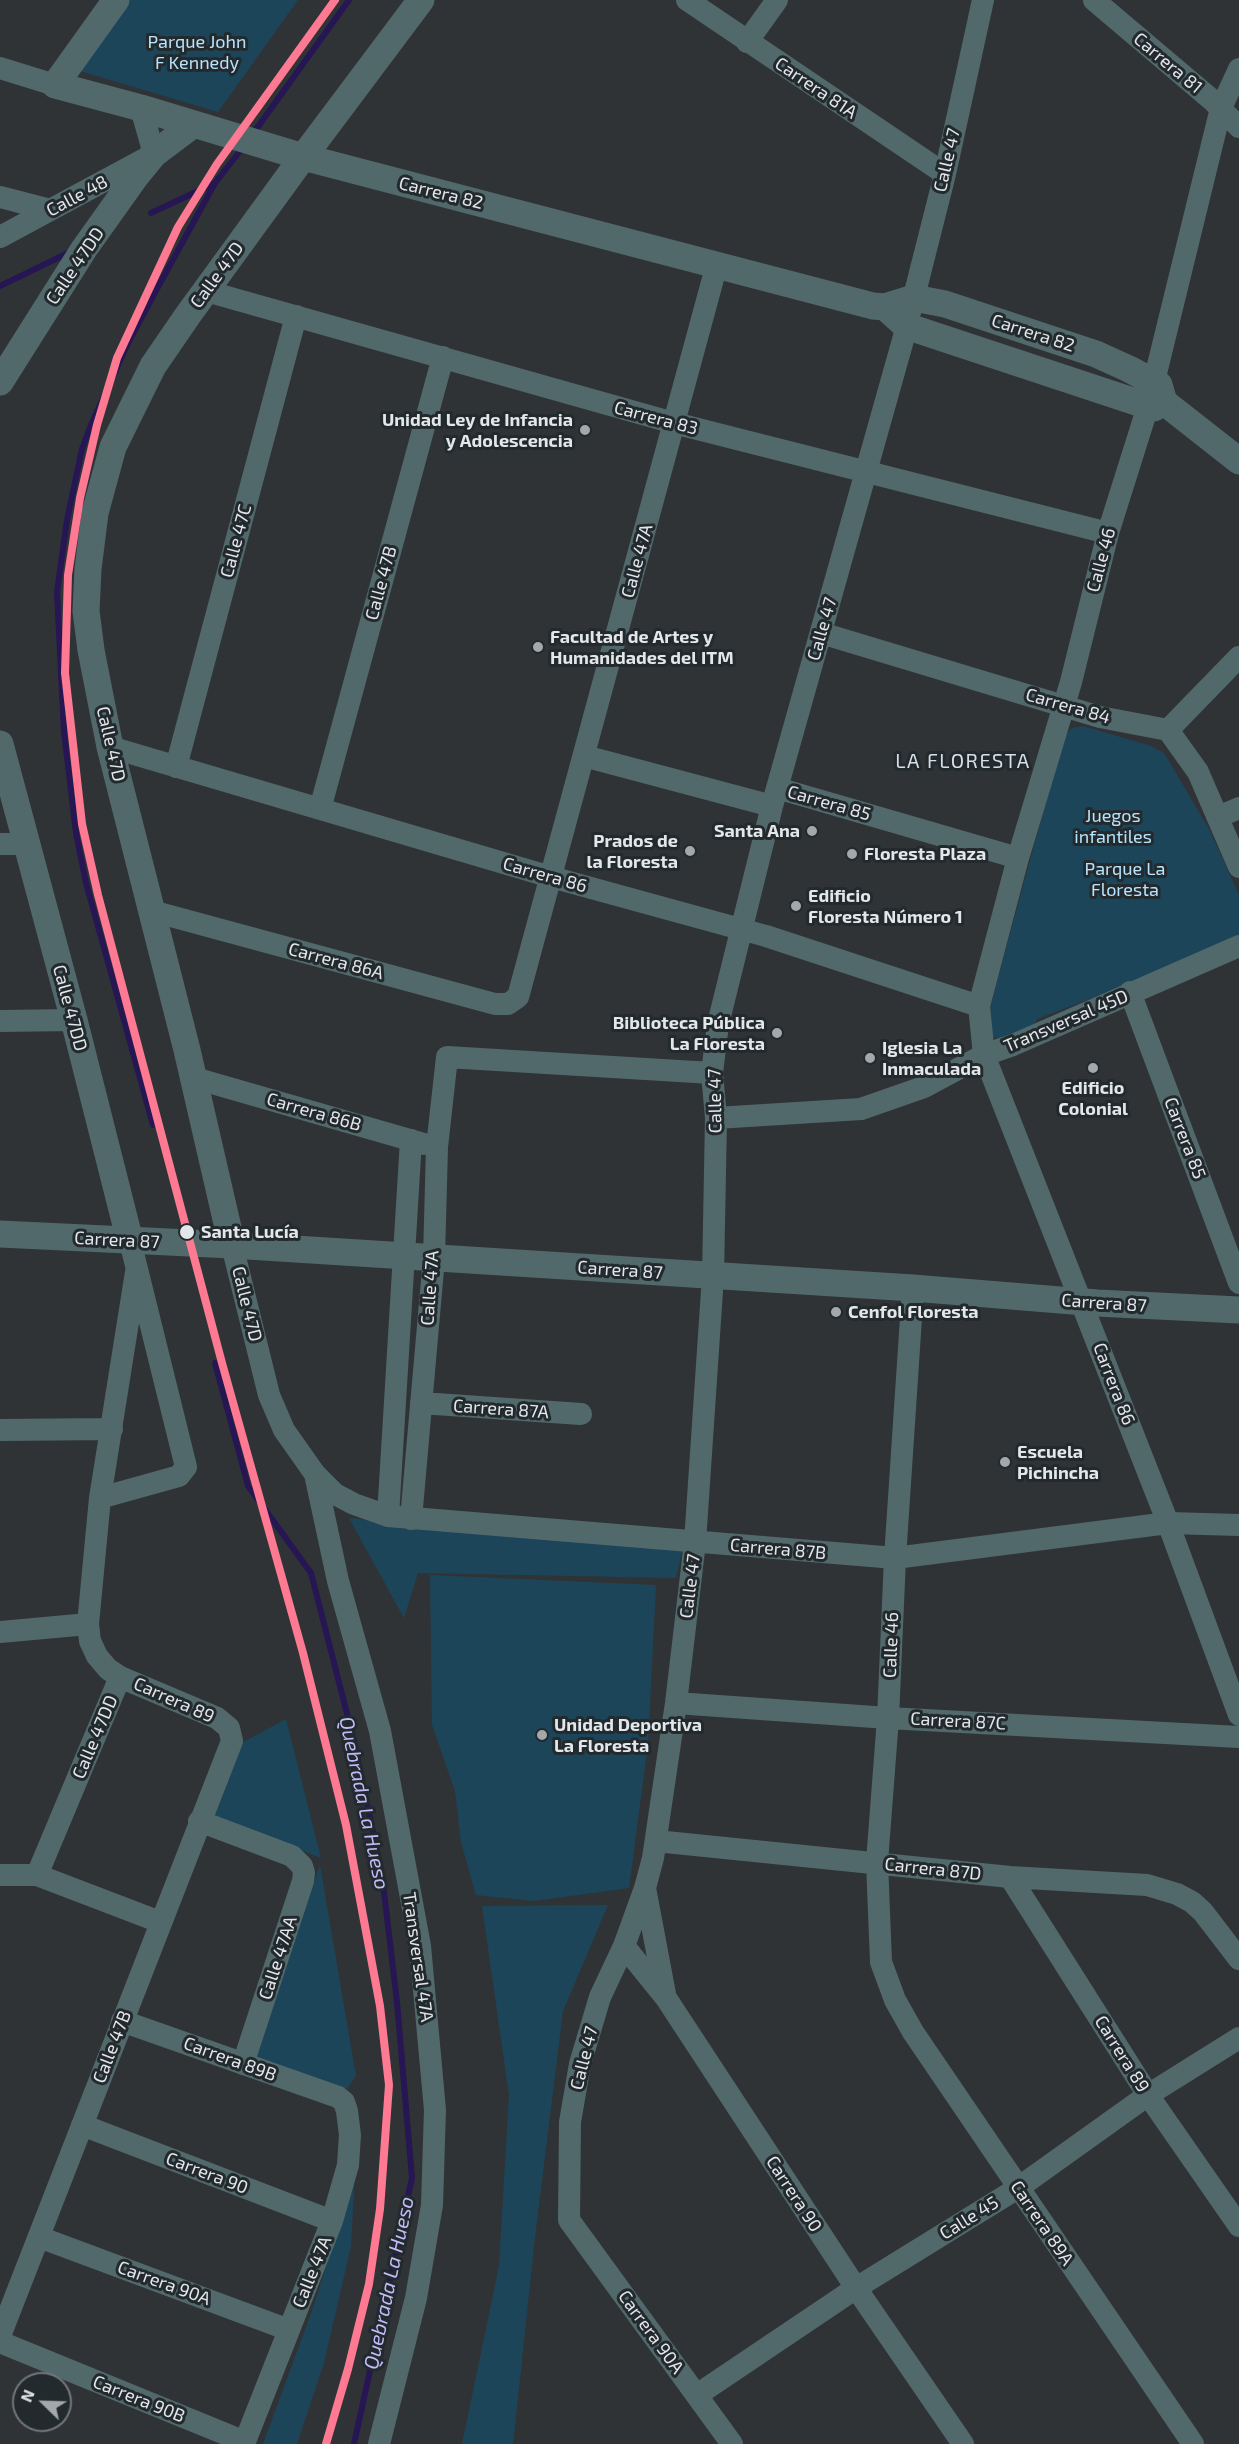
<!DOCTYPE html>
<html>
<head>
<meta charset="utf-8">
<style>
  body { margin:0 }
  #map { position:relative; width:1239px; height:2444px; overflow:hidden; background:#303336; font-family:"Exo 2",sans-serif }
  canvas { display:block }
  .north { position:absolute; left:12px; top:2372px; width:60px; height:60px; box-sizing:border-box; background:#232a2e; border:2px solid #707679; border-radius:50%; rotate:293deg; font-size:16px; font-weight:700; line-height:24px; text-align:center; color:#e3e7ea }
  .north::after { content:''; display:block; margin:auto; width:21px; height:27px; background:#a4a8ab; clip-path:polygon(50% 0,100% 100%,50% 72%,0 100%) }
</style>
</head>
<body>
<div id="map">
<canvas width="1239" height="2444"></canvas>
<div class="north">N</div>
</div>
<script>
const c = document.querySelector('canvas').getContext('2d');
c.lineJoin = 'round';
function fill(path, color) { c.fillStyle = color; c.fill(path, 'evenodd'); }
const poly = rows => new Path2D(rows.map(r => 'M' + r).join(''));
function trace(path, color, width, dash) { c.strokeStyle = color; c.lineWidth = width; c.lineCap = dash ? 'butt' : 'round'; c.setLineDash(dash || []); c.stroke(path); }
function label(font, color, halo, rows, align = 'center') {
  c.font = font + ' "Exo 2",sans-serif'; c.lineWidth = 6; c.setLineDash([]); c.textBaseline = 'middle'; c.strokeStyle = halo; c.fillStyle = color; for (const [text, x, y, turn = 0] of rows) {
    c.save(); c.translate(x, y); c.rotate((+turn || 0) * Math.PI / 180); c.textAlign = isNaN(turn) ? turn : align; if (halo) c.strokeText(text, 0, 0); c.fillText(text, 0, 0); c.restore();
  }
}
const green = poly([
  [130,0,298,0,218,112,80,71],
  [1083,726,1151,746,1164,753,1209,829,1239,895,1239,938,1214,951,1037,1019,1030,1033,1003,1039,991,1037,985,1025,1064,736,1072,728],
  [349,1518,682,1551,676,1578,418,1573,404,1618],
  [430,1575,656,1585,648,1744,629,1888,534,1901,476,1895,461,1842,455,1791,432,1725],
  [286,1719,321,1858,212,1816,240,1744],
  [320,1865,356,2076,347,2089,254,2060],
  [608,1905,563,2011,535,2237,513,2444,462,2444,499,2266,509,2095,482,1906],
  [356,2150,351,2246,324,2363,297,2444,263,2444,312,2311,328,2261]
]);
const stream = poly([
  [252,135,349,0],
  [151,213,215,183],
  [0,286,72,251],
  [153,1125,86,883,76,833,64,732,57,592,67,520,82,449,91,425,128,343,158,287,215,183,244,146],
  [215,1363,248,1486,311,1573,354,1741,382,1875,397,2002,412,2178,354,2444]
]);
const minor = poly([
  [687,0,945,174],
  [1094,0,1212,100,1239,127],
  [747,42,777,0],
  [0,68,55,85],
  [1239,69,1221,108,1148,406,1108,533,1071,682,1018,858,979,1006,984,1055,1168,1523,1239,1715],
  [0,197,50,210],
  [0,237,154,154,141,108],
  [206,291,674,423,1108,533],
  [821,633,1100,717,1168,730,1198,772,1239,867],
  [1168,730,1239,657],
  [110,747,551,877,766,936,979,1006],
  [584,756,772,806],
  [176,767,296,316],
  [777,788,1018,858],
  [320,809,443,357],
  [1218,817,1239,808],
  [0,844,26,844],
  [152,911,495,1004,508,1004,518,997,717,264],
  [1130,992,1239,1283],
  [0,1021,74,1020],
  [191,1077,424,1144],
  [716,1118,861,1109,924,1087,984,1055,1013,1045,1239,946],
  [232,1245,269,1395,284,1430,315,1474,335,1494,354,1504,388,1516,895,1558,1168,1523,1239,1525],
  [913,1288,895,1558,888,1718,877,1862,881,1962,895,2000,913,2032,1193,2444],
  [421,1403,581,1414],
  [0,1430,112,1429],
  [315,1474,338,1581,380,1731,420,1946,435,2110,432,2205,416,2298,379,2444],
  [100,1498,179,1476,186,1467,130,1241],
  [388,1516,411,1140],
  [411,1519,434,1258,437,1147,447,1057,712,1073],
  [0,1632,88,1624],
  [676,1703,888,1718,1239,1737],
  [199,1821,292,1856,302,1866,304,1873,303,1881,243,2064],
  [656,1841,1010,1877,1147,1885,1177,1894,1192,1902,1203,1912,1239,1959],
  [0,1875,37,1875,160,1922],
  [37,1875,120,1677],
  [1010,1877,1148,2095,1239,2226],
  [645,1888,665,1994],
  [624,1946,666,1998,856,2288,963,2444],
  [122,2021,338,2097,344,2102,347,2111,350,2135,348,2165,332,2221,244,2444],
  [82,2125,332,2221],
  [39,2237,289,2330],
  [0,2336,232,1741,229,1728,217,1718,120,1677,108,1669,97,1656,90,1641,88,1624,100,1498,136,1272],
  [0,2342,245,2442],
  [697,2395,856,2288,1018,2188,1148,2095,1239,2038],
  [732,2444,569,2220,570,2122,580,2064,600,1997,624,1946,645,1888,653,1858,676,1703,695,1542,713,1276,716,1118,712,1073,718,1024,772,806,903,340,945,174,983,0]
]);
const tertiary = poly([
  [116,0,55,85,141,108,303,157,873,306,885,307,914,298,945,304,1096,354,1129,369,1159,385,1164,402,1239,461],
  [885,307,906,326,1154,408,1164,402],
  [0,382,84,249,136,176,154,154,194,124],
  [0,744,74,1020,130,1241],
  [0,1234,232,1245,913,1288,1097,1303,1239,1310],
  [232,1245,187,1050,110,747,91,650,86,611,88,569,95,513,113,447,153,366,188,315,295,168,421,0]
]);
const metro1 = poly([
  [326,2444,348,2369,369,2284,380,2209,389,2085,380,2006,346,1825,303,1653,222,1363,98,895,82,824,65,673,68,575,80,498,97,425,117,358,178,227,217,164,335,0]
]);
const markers = [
  [585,430,6,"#a4a8ab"],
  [538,647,6,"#a4a8ab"],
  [812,831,6,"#a4a8ab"],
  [690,851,6,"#a4a8ab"],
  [852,854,6,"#a4a8ab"],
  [796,906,6,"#a4a8ab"],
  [777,1033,6,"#a4a8ab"],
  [870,1058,6,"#a4a8ab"],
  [1093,1068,6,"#a4a8ab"],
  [187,1232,8,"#e3e7ea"],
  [836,1312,6,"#a4a8ab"],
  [1005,1462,6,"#a4a8ab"],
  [542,1735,6,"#a4a8ab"]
];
const parkNames = [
  ["Parque John",197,42],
  ["F Kennedy",197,63],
  ["Juegos",1113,816],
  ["infantiles",1113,837],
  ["Parque La",1125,869],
  ["Floresta",1125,890]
];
const streetNames = [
  ["Carrera 81",1168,63,40],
  ["Carrera 81A",816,88,34],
  ["Calle 47",947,160,-77],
  ["Carrera 82",441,193,14],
  ["Calle 48",77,196,-28],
  ["Calle 47DD",75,266,-56],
  ["Calle 47D",217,275,-54],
  ["Carrera 82",1033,333,18],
  ["Carrera 83",656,418,15],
  ["Calle 47C",236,541,-75],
  ["Calle 46",1101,560,-75],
  ["Calle 47A",637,561,-75],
  ["Calle 47B",381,583,-75],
  ["Calle 47",822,629,-74],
  ["Carrera 84",1068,706,16],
  ["Calle 47D",111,744,77],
  ["Carrera 85",829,803,16],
  ["Carrera 86",545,875,16],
  ["Carrera 86A",336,961,15],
  ["Calle 47DD",70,1008,75],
  ["Transversal 45D",1066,1021,-23],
  ["Calle 47",715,1101,-91],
  ["Carrera 86B",314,1112,16],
  ["Carrera 85",1185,1138,69],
  ["Carrera 87",117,1240,3],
  ["Carrera 87",620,1270,4],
  ["Calle 47A",430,1288,-86],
  ["Carrera 87",1104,1303,4],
  ["Calle 47D",247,1304,76],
  ["Carrera 86",1114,1384,69],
  ["Carrera 87A",501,1409,4],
  ["Carrera 87B",778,1549,5],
  ["Calle 47",690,1586,-83],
  ["Calle 46",891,1645,-88],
  ["Carrera 89",174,1700,24],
  ["Carrera 87C",958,1721,3],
  ["Calle 47DD",95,1737,-67],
  ["Carrera 87D",933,1869,6],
  ["Transversal 47A",418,1957,82],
  ["Calle 47AA",278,1958,-72],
  ["Calle 47B",112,2047,-69],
  ["Carrera 89",1122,2054,58],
  ["Calle 47",584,2058,-76],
  ["Carrera 89B",230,2059,20],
  ["Carrera 90",207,2173,21],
  ["Carrera 90",794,2194,57],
  ["Calle 45",969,2218,-32],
  ["Carrera 89A",1042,2223,56],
  ["Calle 47A",312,2272,-68],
  ["Carrera 90A",164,2283,20],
  ["Carrera 90A",651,2332,54],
  ["Carrera 90B",139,2399,22]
];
const poiNames = [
  ["Unidad Ley de Infancia",573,420,"right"],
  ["y Adolescencia",573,441,"right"],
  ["Facultad de Artes y",550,637],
  ["Humanidades del ITM",550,658],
  ["Santa Ana",800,831,"right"],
  ["Prados de",678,841,"right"],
  ["la Floresta",678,862,"right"],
  ["Floresta Plaza",864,854],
  ["Edificio",808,896],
  ["Floresta Número 1",808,917],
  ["Biblioteca Pública",765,1023,"right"],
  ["La Floresta",765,1044,"right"],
  ["Iglesia La",882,1048],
  ["Inmaculada",882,1069],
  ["Edificio",1093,1088,"center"],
  ["Colonial",1093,1109,"center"],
  ["Cenfol Floresta",848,1312],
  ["Escuela",1017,1452],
  ["Pichincha",1017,1473],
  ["Unidad Deportiva",554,1725],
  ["La Floresta",554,1746]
];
const stopNames = [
  ["Santa Lucía",201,1232]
];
const neighbourhoodNames = [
  ["LA FLORESTA",963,761]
];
const waterNames = [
  ["Quebrada La Hueso",364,1803,78],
  ["Quebrada La Hueso",389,2283,-78]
];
fill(green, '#1d455a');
trace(stream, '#261653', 6);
trace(minor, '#52696c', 22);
trace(tertiary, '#52696c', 27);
trace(metro1, '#fe7a93', 8);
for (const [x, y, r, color] of markers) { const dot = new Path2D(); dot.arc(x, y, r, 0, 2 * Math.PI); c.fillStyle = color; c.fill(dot); trace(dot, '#232a2e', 2); }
label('18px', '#b8e3fd', '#232a2e', parkNames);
label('18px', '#e3e7ea', '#232a2e', streetNames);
label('bold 18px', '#e3e7ea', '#232a2e', poiNames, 'left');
label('bold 18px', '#e3e7ea', '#232a2e', stopNames, 'left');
c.letterSpacing = '1.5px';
label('20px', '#d6dfe5', '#232a2e', neighbourhoodNames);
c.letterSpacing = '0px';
label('italic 20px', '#c1bbf9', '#232a2e', waterNames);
</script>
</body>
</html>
